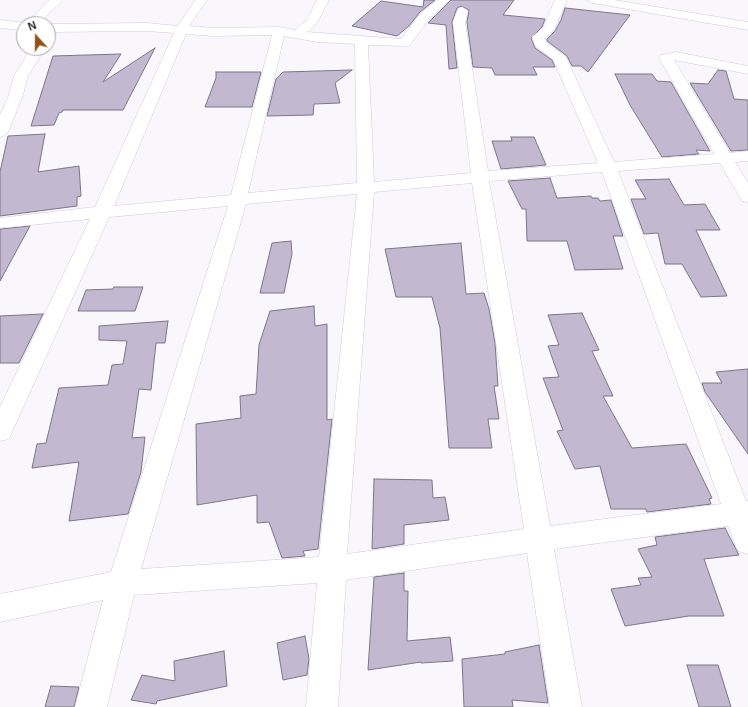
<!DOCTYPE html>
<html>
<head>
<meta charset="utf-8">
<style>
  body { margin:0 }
  #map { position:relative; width:748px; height:707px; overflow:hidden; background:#f9f7fc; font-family:Helvetica,sans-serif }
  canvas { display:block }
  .north { position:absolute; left:16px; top:16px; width:40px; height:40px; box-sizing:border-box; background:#fff; border:1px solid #a8a6aa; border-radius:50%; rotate:339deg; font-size:11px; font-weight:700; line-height:16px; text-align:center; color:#25212a }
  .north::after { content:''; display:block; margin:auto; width:14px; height:18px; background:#8f5411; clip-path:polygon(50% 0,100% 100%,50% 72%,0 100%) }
</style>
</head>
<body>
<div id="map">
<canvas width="748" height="707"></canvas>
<div class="north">N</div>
</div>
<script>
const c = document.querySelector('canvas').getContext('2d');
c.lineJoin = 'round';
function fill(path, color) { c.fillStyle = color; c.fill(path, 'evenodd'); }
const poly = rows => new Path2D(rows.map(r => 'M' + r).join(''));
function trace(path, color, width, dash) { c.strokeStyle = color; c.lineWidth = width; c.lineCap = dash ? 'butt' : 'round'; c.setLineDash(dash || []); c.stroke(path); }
const building = poly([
  [424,0,435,0,420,12,409,26,397,36,352,26,381,1,423,7,424,0],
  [451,0,514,0,503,15,545,19,542,27,531,38,535,48,552,60,555,67,533,67,537,75,495,75,492,68,473,67,467,22,469,10,461,6,457,8,452,22,457,68,449,69,446,25,428,23,451,0],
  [565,8,630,15,588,72,581,66,572,66,567,56,547,41,547,39,555,31,561,20,565,8],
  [155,48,123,110,63,110,62,112,59,113,54,125,31,126,53,56,121,54,103,82,155,48],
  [352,70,335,83,340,103,314,104,313,115,267,116,276,79,283,72,352,70],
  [718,70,726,71,734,99,748,100,748,150,731,151,690,83,708,84,718,70],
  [216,72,261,72,252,107,205,107,216,78,216,72],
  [615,74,652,74,657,81,671,82,710,151,696,150,699,154,662,157,630,105,615,74],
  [45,134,38,172,79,166,81,196,77,197,77,206,0,216,0,172,8,136,45,134],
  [511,137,534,137,546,165,501,169,492,141,512,141,511,137],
  [550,178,557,198,591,196,592,198,598,198,600,201,611,200,623,236,613,236,623,269,575,270,567,241,527,241,526,209,522,209,508,181,550,178],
  [669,179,684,205,705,204,720,230,696,230,727,296,701,297,682,264,665,264,658,233,644,234,631,199,646,199,635,180,669,179],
  [30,226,0,281,0,229,30,226],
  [291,241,292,254,284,293,260,293,272,243,291,241],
  [461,243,466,294,484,293,489,309,495,343,498,386,494,386,499,419,488,419,492,448,449,448,440,328,432,297,396,297,385,249,461,243],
  [114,287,143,287,135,311,78,311,86,290,113,289,114,287],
  [314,306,315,326,327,324,327,420,332,419,318,549,303,551,305,556,282,558,269,522,257,523,257,495,197,505,196,424,241,418,240,396,256,394,259,345,270,311,314,306],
  [582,313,599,350,592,351,613,396,603,396,632,448,686,444,712,498,709,499,711,504,647,512,646,509,611,509,600,466,575,469,557,431,563,430,543,378,559,377,548,346,559,345,548,315,582,313],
  [43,314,19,363,0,363,0,316,43,314],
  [168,321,165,343,156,343,151,390,139,389,132,438,145,437,141,472,128,514,69,521,79,462,32,468,37,444,46,443,59,388,108,385,112,365,123,364,127,341,99,340,99,326,168,321],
  [748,369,748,454,705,392,702,383,722,383,716,372,748,369],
  [374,479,432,480,433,498,445,497,449,520,404,525,404,544,372,549,374,479],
  [725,528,739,555,704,559,724,616,689,616,625,626,611,589,641,585,638,578,652,577,638,549,657,545,655,537,725,528],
  [404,573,404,591,408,591,407,641,450,637,453,661,421,663,421,662,368,670,374,577,404,573],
  [305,636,309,659,307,675,283,680,277,643,305,636],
  [539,645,548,703,512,700,513,707,464,707,462,659,505,654,505,652,539,645],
  [224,651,227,686,157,701,156,704,131,700,142,675,175,681,174,661,224,651],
  [687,665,718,665,731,707,699,707,687,665],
  [51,686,79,687,74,707,45,707,51,686]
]);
const street = poly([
  [49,0,62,0,39,24,24,24,24,30,0,28,0,20,27,23,49,0],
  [195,0,207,0,189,26,214,28,279,27,295,30,306,21,317,0,329,0,317,23,307,32,401,39,421,13,437,0,450,0,429,19,409,46,368,45,374,182,471,173,453,22,458,9,462,7,468,11,465,22,488,171,598,163,553,59,536,47,532,37,543,28,555,0,567,0,554,30,545,38,546,42,566,57,614,162,714,154,659,58,661,55,676,52,748,66,748,74,674,60,730,153,748,151,748,161,735,162,748,183,748,202,742,201,720,163,618,171,746,501,748,501,748,554,738,551,728,526,554,549,582,707,550,707,527,553,346,580,338,707,306,707,317,583,134,595,107,707,75,707,103,600,0,622,0,594,111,572,228,206,109,217,12,432,9,439,0,441,0,407,90,219,0,228,0,218,95,207,174,33,147,31,48,32,48,24,147,23,178,26,195,0],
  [186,34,214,36,272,35,231,195,114,206,186,34],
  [284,36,317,42,355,44,357,183,248,193,284,36],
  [602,172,721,504,550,526,489,181,602,172],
  [472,183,524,529,347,554,374,192,472,183],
  [357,194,319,557,141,569,246,204,357,194],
  [587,0,614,0,748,22,748,30,593,3,587,0],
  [35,49,42,53,28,76,22,98,8,132,5,135,0,137,0,115,8,98,14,76,30,50,35,49]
]);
fill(building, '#c2b9d0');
trace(building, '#7d758a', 1);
trace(street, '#d1c8df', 1);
fill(street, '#fff');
</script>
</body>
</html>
